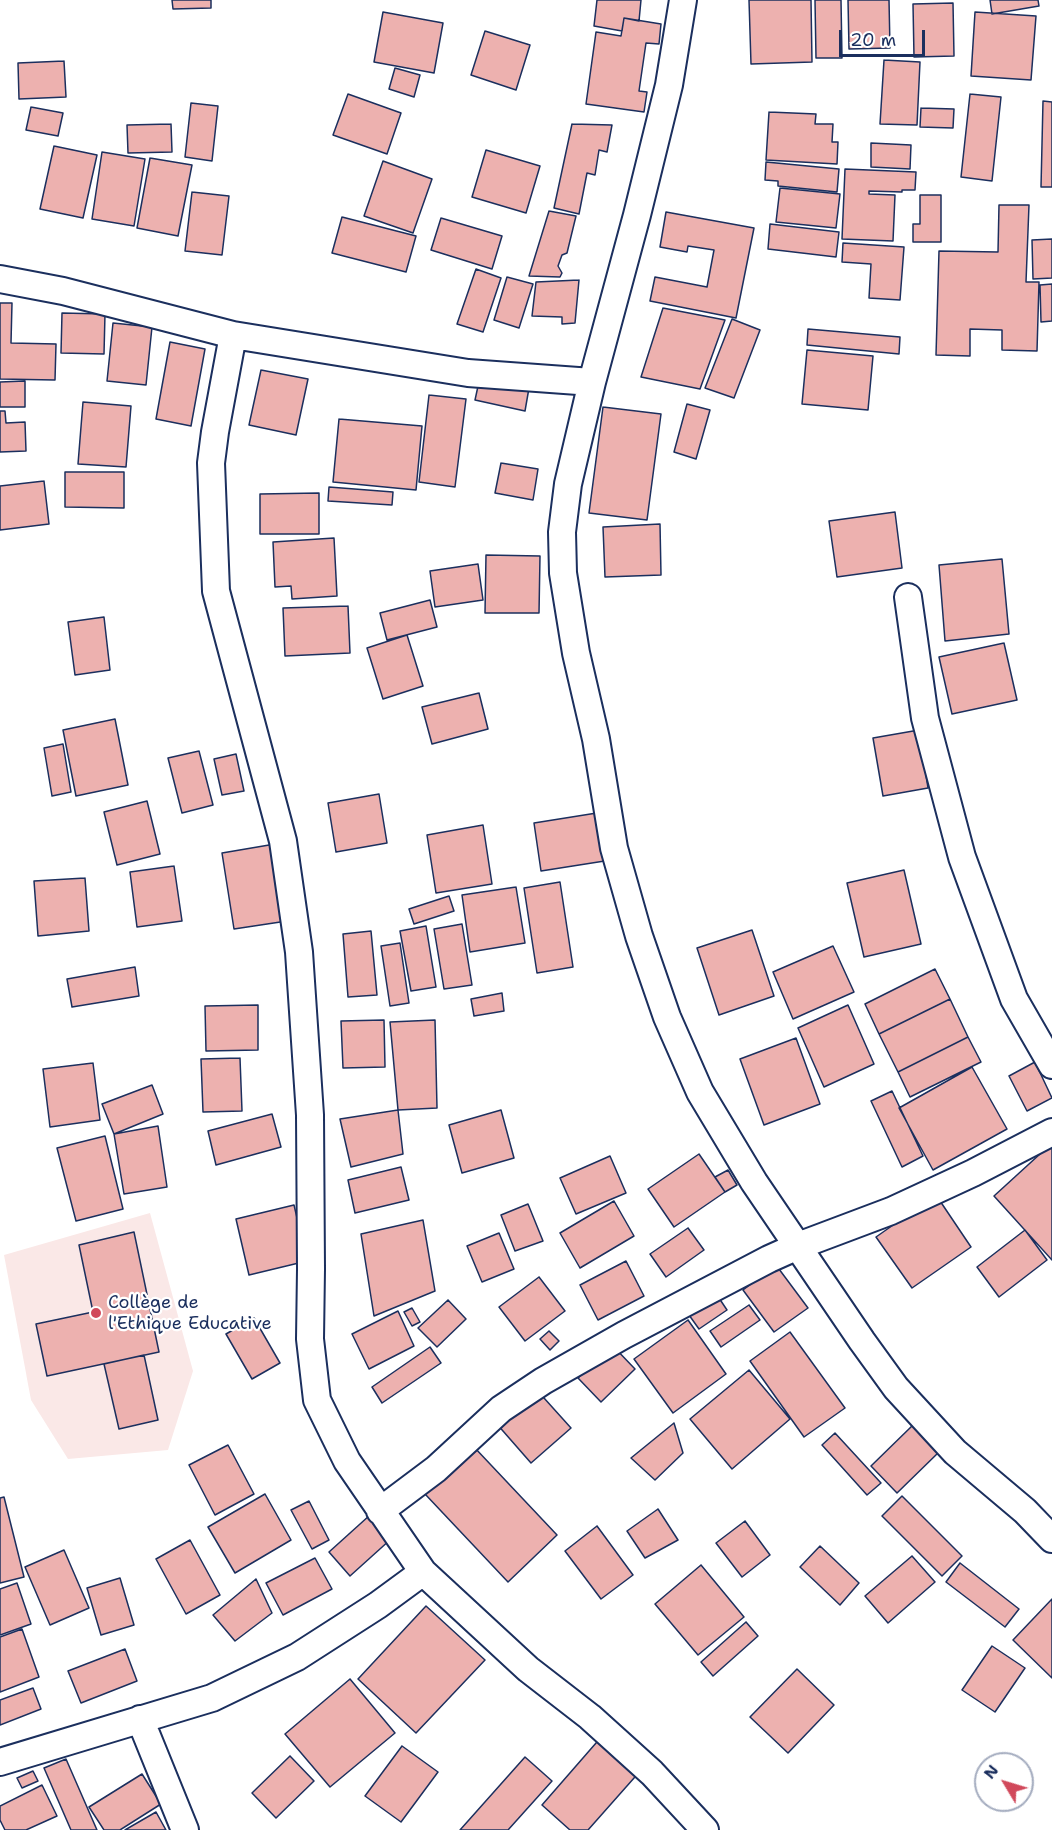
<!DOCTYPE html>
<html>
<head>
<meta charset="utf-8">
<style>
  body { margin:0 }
  #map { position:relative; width:1052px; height:1830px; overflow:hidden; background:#fff; font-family:"Shantell Sans",sans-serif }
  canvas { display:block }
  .north { position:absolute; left:974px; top:1752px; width:60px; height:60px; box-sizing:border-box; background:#fff; border:2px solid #a4acbf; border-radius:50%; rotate:308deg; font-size:16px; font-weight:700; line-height:24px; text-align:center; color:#1b2f5e }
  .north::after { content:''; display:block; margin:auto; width:21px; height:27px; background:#d1495b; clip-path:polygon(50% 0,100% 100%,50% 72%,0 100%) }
  .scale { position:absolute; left:839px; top:30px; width:86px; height:27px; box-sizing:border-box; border:3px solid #1b2f5e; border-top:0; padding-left:8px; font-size:18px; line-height:21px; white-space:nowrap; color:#1b2f5e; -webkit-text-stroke:4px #fff; paint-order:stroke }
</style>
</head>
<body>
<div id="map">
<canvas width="1052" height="1830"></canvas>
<div class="north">N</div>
<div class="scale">20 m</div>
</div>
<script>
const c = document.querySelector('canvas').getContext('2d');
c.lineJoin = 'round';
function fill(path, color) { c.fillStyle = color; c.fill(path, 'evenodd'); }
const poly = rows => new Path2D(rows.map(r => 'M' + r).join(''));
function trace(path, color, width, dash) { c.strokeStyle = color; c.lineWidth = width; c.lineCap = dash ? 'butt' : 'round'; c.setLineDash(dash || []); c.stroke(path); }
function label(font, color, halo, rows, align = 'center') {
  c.font = font + ' "Shantell Sans",sans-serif'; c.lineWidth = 4.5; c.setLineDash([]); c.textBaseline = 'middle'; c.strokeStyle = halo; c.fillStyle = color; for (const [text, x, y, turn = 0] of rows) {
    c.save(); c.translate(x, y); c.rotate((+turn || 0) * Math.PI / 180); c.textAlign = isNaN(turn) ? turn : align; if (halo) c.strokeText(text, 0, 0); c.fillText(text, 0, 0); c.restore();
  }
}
const built = poly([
  [150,1213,193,1371,168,1450,68,1459,31,1400,4,1255]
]);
const building = poly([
  [172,0,211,0,211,8,173,9,172,0],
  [597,0,641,0,639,21,624,18,622,31,594,26,597,0],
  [749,0,811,0,812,62,751,64,749,0],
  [815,0,841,0,842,58,816,58,815,0],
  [848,0,889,0,890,48,849,49,848,0],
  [990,0,1038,0,1039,6,992,14,990,0],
  [953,3,954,56,914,57,913,4,953,3],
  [383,12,443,23,434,73,374,62,383,12],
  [975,12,1036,16,1031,80,971,76,975,12],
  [624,18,661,24,659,44,646,43,639,91,647,92,644,112,586,104,596,32,621,36,624,18],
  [485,31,530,45,516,90,471,75,485,31],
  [884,60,920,62,917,125,880,124,884,60],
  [64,61,66,97,19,99,18,63,64,61],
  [395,68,420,75,414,97,389,89,395,68],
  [348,94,401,113,387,154,333,135,348,94],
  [970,94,1001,97,992,181,961,177,970,94],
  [1043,101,1052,102,1052,187,1041,187,1043,101],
  [191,103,218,106,212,161,185,157,191,103],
  [31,107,63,113,58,136,26,130,31,107],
  [921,108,954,109,953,128,920,127,921,108],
  [769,112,816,114,815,124,833,124,832,142,838,142,837,164,766,160,769,112],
  [171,124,172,152,128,153,127,125,171,124],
  [572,124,612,125,607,152,599,150,595,175,587,173,579,214,554,208,572,124],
  [871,143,911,145,910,169,871,167,871,143],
  [54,146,97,155,83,218,40,209,54,146],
  [486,150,540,166,526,213,472,197,486,150],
  [102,152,145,159,134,226,92,219,102,152],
  [150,158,192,165,178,236,137,228,150,158],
  [383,161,432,179,413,233,364,216,383,161],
  [766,162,839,169,837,192,778,186,778,181,765,180,766,162],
  [845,169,916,172,915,190,902,190,902,192,869,191,869,194,895,195,893,241,842,239,845,169],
  [780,188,840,194,836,228,776,222,780,188],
  [192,192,229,196,222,255,185,251,192,192],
  [920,195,941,195,941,242,913,242,913,224,920,224,920,195],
  [999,205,1029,205,1026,282,1039,282,1037,351,1002,350,1002,330,970,329,970,356,936,355,939,251,998,252,999,205],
  [549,211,576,216,567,253,562,255,558,266,562,273,560,277,529,276,549,211],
  [666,212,754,228,736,318,650,301,655,277,707,287,714,250,688,246,687,252,660,247,666,212],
  [342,217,416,236,406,272,332,253,342,217],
  [441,218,502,236,492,269,431,250,441,218],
  [770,224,839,232,836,257,768,249,770,224],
  [1052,239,1052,278,1033,279,1032,240,1052,239],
  [843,243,904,247,900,300,869,298,871,264,842,262,843,243],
  [476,269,501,278,483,332,457,324,476,269],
  [507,277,533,284,519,328,494,320,507,277],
  [579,280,575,323,562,324,562,317,532,316,536,282,579,280],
  [1052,284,1052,321,1041,322,1040,285,1052,284],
  [0,303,12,303,11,343,56,344,55,380,0,379,0,303],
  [663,308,725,320,700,389,641,377,663,308],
  [62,313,105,314,104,354,61,353,62,313],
  [732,319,760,330,734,398,705,388,732,319],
  [113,323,152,327,146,385,107,381,113,323],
  [808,329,900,337,899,354,807,345,808,329],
  [170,342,205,349,191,426,156,419,170,342],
  [807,350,873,356,868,410,802,404,807,350],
  [261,370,308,379,296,435,249,425,261,370],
  [480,377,529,388,525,411,475,400,480,377],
  [25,381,25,407,0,407,0,382,25,381],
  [429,395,466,399,455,487,419,482,429,395],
  [83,402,131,406,126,467,78,464,83,402],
  [687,404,710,410,696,459,674,452,687,404],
  [603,407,661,414,647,520,589,513,603,407],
  [0,411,5,411,6,423,25,422,26,451,0,452,0,411],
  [339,419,422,426,416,490,333,482,339,419],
  [501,463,538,469,533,500,495,493,501,463],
  [65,472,124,472,124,508,65,507,65,472],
  [44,481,49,524,0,530,0,486,44,481],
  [329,487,393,492,392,505,328,501,329,487],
  [319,493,319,534,260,534,260,494,319,493],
  [895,512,902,568,837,577,829,521,895,512],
  [660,524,661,575,605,577,603,527,660,524],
  [334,538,337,596,292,599,291,586,275,587,273,542,334,538],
  [486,555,540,556,539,613,485,613,486,555],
  [1002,559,1009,634,945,641,939,565,1002,559],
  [478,564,483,600,435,607,430,571,478,564],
  [430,600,437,627,387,640,380,613,430,600],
  [348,606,350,653,285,656,283,608,348,606],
  [104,617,110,670,75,675,68,622,104,617],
  [407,635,423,686,383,699,367,648,407,635],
  [1004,643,1017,700,952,714,939,657,1004,643],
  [479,693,488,729,432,744,422,707,479,693],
  [115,719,128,785,76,796,63,730,115,719],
  [919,730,928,788,883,796,873,738,919,730],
  [63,744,71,792,52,796,44,748,63,744],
  [199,751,213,805,182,813,168,758,199,751],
  [236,754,244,791,222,795,214,759,236,754],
  [379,794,387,843,336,852,328,803,379,794],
  [147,801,160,854,117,865,104,812,147,801],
  [603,812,611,860,541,871,534,823,603,812],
  [483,825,492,884,436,893,427,835,483,825],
  [275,844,287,921,234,929,222,853,275,844],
  [174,866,182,921,137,927,130,872,174,866],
  [904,870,921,944,864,957,847,883,904,870],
  [85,878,89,931,38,936,34,881,85,878],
  [560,882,573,967,537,973,524,888,560,882],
  [516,887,525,943,470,952,462,895,516,887],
  [449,896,454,911,414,924,409,909,449,896],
  [462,924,472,985,444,989,434,929,462,924],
  [426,926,436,987,411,991,400,931,426,926],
  [752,930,774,996,719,1015,697,948,752,930],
  [371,931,377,995,348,997,343,934,371,931],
  [400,943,409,1003,390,1006,381,946,400,943],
  [833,946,854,992,793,1019,773,972,833,946],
  [135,967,139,996,72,1007,67,979,135,967],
  [935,969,950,999,879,1034,865,1004,935,969],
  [502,993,504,1011,474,1016,471,999,502,993],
  [950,999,968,1037,898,1072,879,1034,950,999],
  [258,1005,258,1050,206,1051,205,1006,258,1005],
  [848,1005,874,1064,824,1087,798,1028,848,1005],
  [384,1020,385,1067,343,1068,341,1021,384,1020],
  [435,1020,437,1108,398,1110,390,1022,435,1020],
  [968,1037,981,1062,910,1097,898,1072,968,1037],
  [796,1038,820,1104,764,1125,740,1059,796,1038],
  [240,1058,242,1111,203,1112,201,1059,240,1058],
  [1035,1062,1052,1098,1027,1111,1009,1076,1035,1062],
  [93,1063,100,1120,50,1127,43,1069,93,1063],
  [972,1067,1007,1129,933,1170,899,1108,972,1067],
  [152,1085,163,1114,114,1134,102,1104,152,1085],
  [892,1091,923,1156,902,1167,871,1101,892,1091],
  [398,1110,403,1154,351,1167,340,1119,398,1110],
  [501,1110,514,1158,462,1173,449,1125,501,1110],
  [272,1114,281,1147,216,1165,208,1131,272,1114],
  [158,1126,167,1187,124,1194,114,1134,158,1126],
  [105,1136,123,1209,76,1221,57,1148,105,1136],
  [1052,1143,1052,1260,994,1196,1052,1143],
  [699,1154,725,1192,674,1227,648,1189,699,1154],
  [610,1156,626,1193,576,1214,560,1178,610,1156],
  [401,1167,409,1200,355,1213,348,1180,401,1167],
  [728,1170,737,1185,725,1192,715,1177,728,1170],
  [936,1195,971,1247,912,1288,876,1237,936,1195],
  [614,1201,634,1236,580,1268,560,1233,614,1201],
  [528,1204,543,1241,515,1251,501,1215,528,1204],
  [294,1205,307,1261,249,1275,236,1219,294,1205],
  [423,1220,435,1291,374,1316,361,1234,423,1220],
  [688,1228,704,1250,666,1277,650,1254,688,1228],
  [1025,1230,1047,1260,999,1297,977,1267,1025,1230],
  [134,1232,159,1352,47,1376,36,1324,93,1312,79,1245,134,1232],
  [499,1233,514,1269,482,1282,467,1246,499,1233],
  [626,1261,644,1296,598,1320,580,1285,626,1261],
  [776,1265,808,1308,774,1332,743,1290,776,1265],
  [539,1277,565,1311,525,1341,499,1307,539,1277],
  [717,1295,727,1310,699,1329,689,1315,717,1295],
  [448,1300,466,1319,437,1347,418,1328,448,1300],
  [749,1305,760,1320,721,1347,710,1331,749,1305],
  [412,1308,420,1322,412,1326,404,1312,412,1308],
  [398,1311,414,1346,369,1369,352,1334,398,1311],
  [254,1318,280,1363,252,1379,226,1334,254,1318],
  [688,1320,726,1374,673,1413,634,1359,688,1320],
  [549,1331,559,1341,550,1350,540,1339,549,1331],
  [790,1332,845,1408,804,1437,750,1361,790,1332],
  [612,1345,635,1369,601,1402,578,1378,612,1345],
  [430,1347,441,1363,382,1403,372,1387,430,1347],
  [144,1355,158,1420,119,1429,104,1364,144,1355],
  [749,1370,790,1419,732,1469,690,1419,749,1370],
  [535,1388,571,1428,531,1463,496,1423,535,1388],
  [674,1423,683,1453,655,1480,631,1458,674,1423],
  [913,1425,939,1452,897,1493,871,1466,913,1425],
  [835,1433,881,1483,867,1495,822,1445,835,1433],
  [228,1445,254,1494,215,1515,189,1465,228,1445],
  [474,1447,557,1535,508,1582,425,1494,474,1447],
  [265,1494,291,1540,235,1573,208,1527,265,1494],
  [902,1496,962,1556,942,1576,882,1516,902,1496],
  [4,1497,24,1577,0,1583,0,1498,4,1497],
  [309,1501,329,1540,312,1549,291,1510,309,1501],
  [658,1509,678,1540,645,1558,627,1531,658,1509],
  [370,1515,391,1539,350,1576,329,1552,370,1515],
  [745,1521,770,1555,742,1577,716,1543,745,1521],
  [597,1526,633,1575,601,1599,565,1551,597,1526],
  [190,1540,220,1595,186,1614,156,1559,190,1540],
  [820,1546,859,1583,840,1605,800,1567,820,1546],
  [64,1550,89,1608,50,1625,25,1567,64,1550],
  [912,1556,935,1582,888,1623,865,1596,912,1556],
  [315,1558,332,1589,283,1615,266,1583,315,1558],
  [960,1563,1019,1609,1005,1627,946,1582,960,1563],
  [701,1565,744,1617,698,1655,655,1604,701,1565],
  [120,1578,134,1625,101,1635,87,1588,120,1578],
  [256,1579,272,1613,235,1641,213,1615,256,1579],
  [17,1583,31,1624,0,1635,0,1589,17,1583],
  [1052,1599,1052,1678,1013,1640,1052,1599],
  [426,1606,485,1660,416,1733,358,1679,426,1606],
  [746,1622,758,1636,713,1676,701,1662,746,1622],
  [22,1629,39,1677,0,1692,0,1637,22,1629],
  [992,1646,1025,1668,995,1712,962,1690,992,1646],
  [125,1649,137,1681,81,1703,68,1671,125,1649],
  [797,1669,834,1705,788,1753,750,1717,797,1669],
  [350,1679,395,1733,330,1787,285,1734,350,1679],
  [33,1688,41,1709,0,1725,0,1700,33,1688],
  [603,1735,642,1769,588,1830,570,1830,542,1805,603,1735],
  [402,1746,438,1772,401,1822,365,1796,402,1746],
  [290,1756,314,1781,276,1818,252,1793,290,1756],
  [525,1757,552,1781,508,1830,460,1830,525,1757],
  [66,1759,97,1830,71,1830,44,1768,66,1759],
  [33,1771,38,1781,22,1788,17,1778,33,1771],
  [142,1774,161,1804,120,1830,104,1830,89,1807,142,1774],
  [42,1785,57,1816,26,1830,5,1830,0,1820,0,1806,42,1785],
  [156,1812,166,1830,125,1830,156,1812]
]);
const minor = poly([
  [683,0,669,85,637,215,592,382,568,484,562,532,563,573,576,653,596,739,614,848,639,936,667,1017,700,1092,754,1182,862,1341,896,1388,955,1452,1025,1511,1052,1539],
  [0,279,63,291,233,335,468,373,592,382],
  [233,335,215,432,211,463,216,591,283,841,299,952,310,1115,311,1269,310,1339,317,1400,347,1461,423,1572,528,1669,590,1717,652,1773,705,1830],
  [908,597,925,718,962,857,1014,999,1052,1065],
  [380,1511,436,1469,501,1409,543,1381,624,1335,769,1259,798,1246,891,1211,973,1173,1052,1132],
  [140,1719,185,1830],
  [0,1762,212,1698,297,1657,378,1605,423,1572]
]);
const markers = [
  [96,1313,6,"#d1495b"]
];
const poiNames = [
  ["Collège de",108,1303],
  ["l'Ethique Educative",108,1324]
];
fill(built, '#fae8e7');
fill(building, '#edb1af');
trace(building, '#1b2f5e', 1.5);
trace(minor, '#1b2f5e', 30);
trace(minor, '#fff', 26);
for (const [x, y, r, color] of markers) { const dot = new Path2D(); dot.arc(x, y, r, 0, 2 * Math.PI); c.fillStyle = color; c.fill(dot); trace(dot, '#fff', 2); }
label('18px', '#1b2f5e', '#fff', poiNames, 'left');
</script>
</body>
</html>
